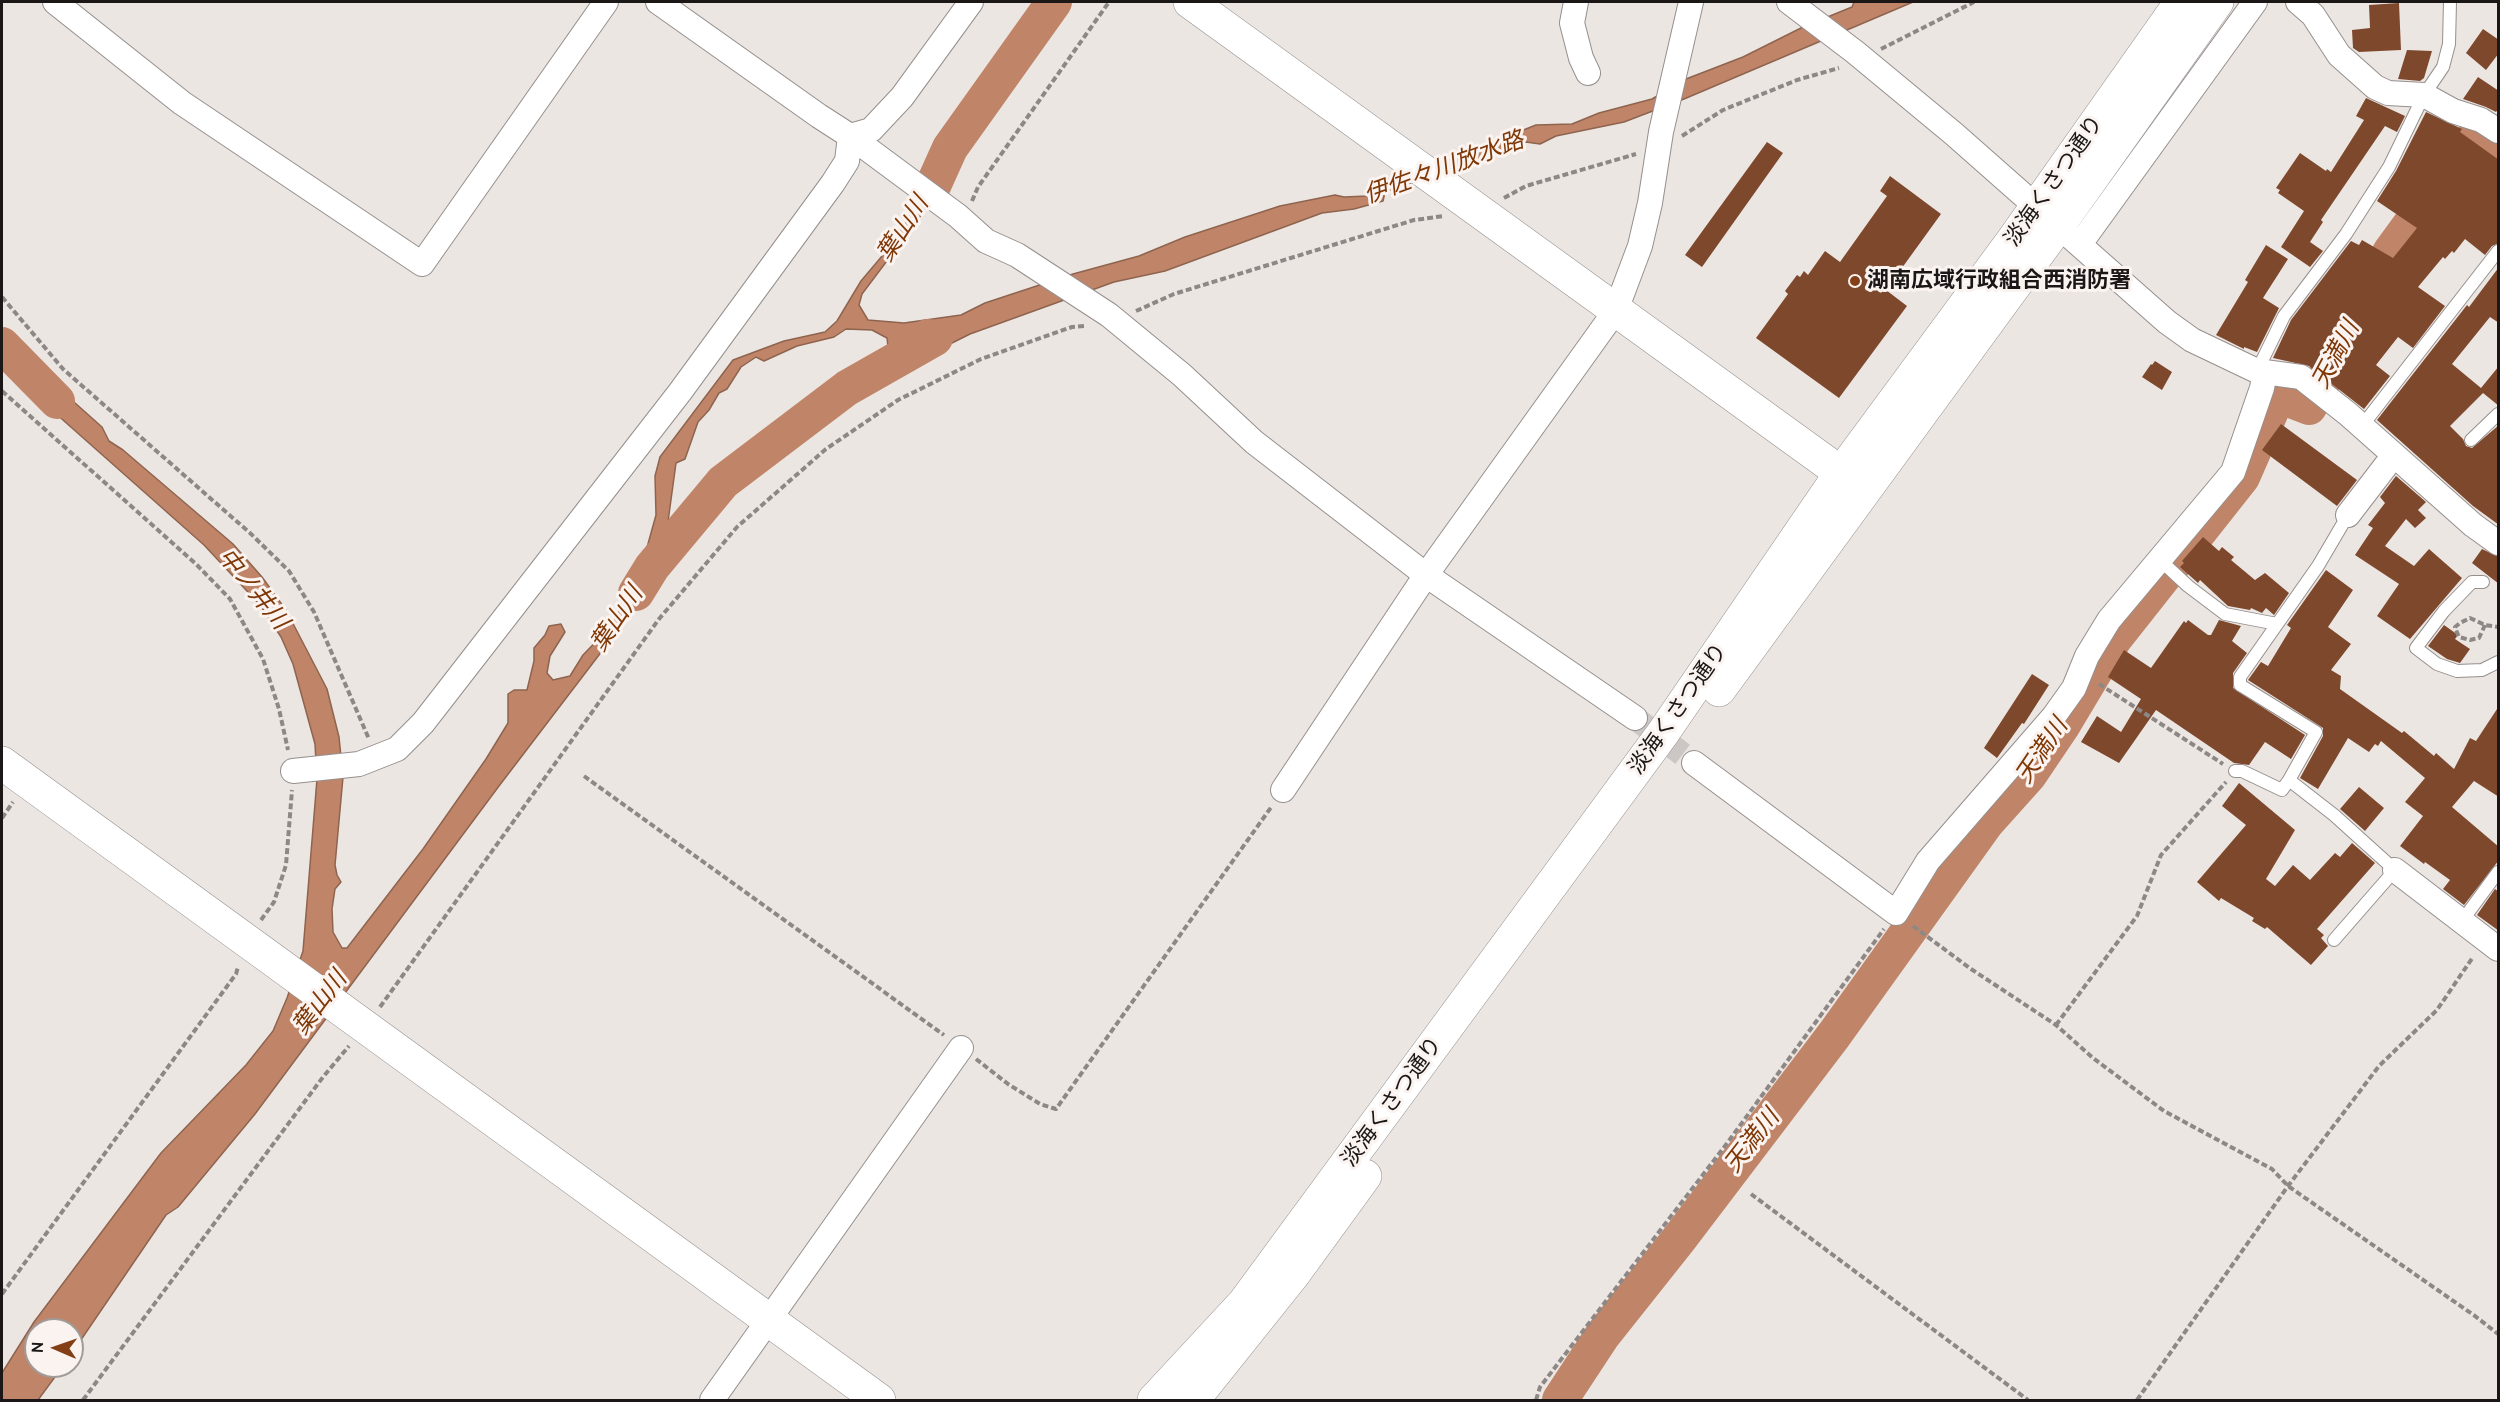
<!DOCTYPE html>
<html>
<head>
<meta charset="utf-8">
<style>
  body { margin:0 }
  #map { position:relative; width:2500px; height:1402px; overflow:hidden; background:#ece6e3; font-family:Cabin,sans-serif }
  canvas { display:block }
  .frame { position:absolute; inset:0; border:3px solid #1a1716; pointer-events:none }
  .north { position:absolute; left:24px; top:1318px; width:60px; height:60px; box-sizing:border-box; background:#faf3f0; border:2px solid #a09b99; border-radius:50%; rotate:272deg; font-size:16px; font-weight:700; line-height:24px; text-align:center; color:#1a1716 }
  .north::after { content:''; display:block; margin:auto; width:21px; height:27px; background:#843f17; clip-path:polygon(50% 0,100% 100%,50% 72%,0 100%) }
</style>
</head>
<body>
<div id="map">
<canvas width="2500" height="1402"></canvas>
<div class="frame"></div>
<div class="north">N</div>
</div>
<script>
const c = document.querySelector('canvas').getContext('2d');
c.lineJoin = 'round';
function fill(path, color) { c.fillStyle = color; c.fill(path, 'evenodd'); }
const poly = rows => new Path2D(rows.map(r => 'M' + r).join(''));
function trace(path, color, width, dash) { c.strokeStyle = color; c.lineWidth = width; c.lineCap = dash ? 'butt' : 'round'; c.setLineDash(dash || []); c.stroke(path); }
function label(font, color, halo, rows, align = 'center') {
  c.font = font + ' Cabin,"Noto Sans JP",sans-serif'; c.lineWidth = 6; c.setLineDash([]); c.textBaseline = 'middle'; c.strokeStyle = halo; c.fillStyle = color; for (const [text, x, y, turn = 0] of rows) {
    c.save(); c.translate(x, y); c.rotate((+turn || 0) * Math.PI / 180); c.textAlign = isNaN(turn) ? turn : align; if (halo) c.strokeText(text, 0, 0); c.fillText(text, 0, 0); c.restore();
  }
}
const water = poly([
  [1854,2,1913,2,1684,99,1624,122,1556,136,1540,144,1526,142,1385,192,1383,201,1354,209,1322,213,1165,271,1114,282,970,334,906,366,888,347,887,338,872,330,846,329,834,337,797,346,764,361,756,357,741,367,727,389,719,393,709,410,698,422,685,459,676,463,667,529,662,545,664,566,628,617,499,786,255,1114,178,1207,166,1215,72,1353,72,1330,36,1330,36,1366,63,1366,38,1400,2,1400,2,1373,34,1322,161,1153,246,1065,273,1031,287,998,303,951,317,779,315,744,293,664,281,637,260,605,204,545,2,366,2,358,47,378,102,427,109,441,123,450,233,544,262,577,286,610,327,689,339,737,343,777,335,865,337,875,341,882,335,889,332,909,333,932,342,948,347,948,423,849,486,759,508,723,508,694,514,690,527,690,534,661,534,648,545,635,549,626,561,624,565,632,550,656,547,673,553,680,570,676,583,655,612,625,641,569,656,515,655,476,660,457,733,360,784,341,825,332,837,321,861,281,893,243,910,216,908,204,918,177,943,154,950,138,954,151,943,181,917,221,862,294,859,305,868,320,904,323,961,315,985,303,1073,274,1139,256,1185,237,1280,206,1335,195,1344,197,1367,196,1373,184,1448,160,1536,125,1572,124,1599,113,1652,99,1686,79,1743,57,1803,27,1852,7,1854,2]
]);
const river = poly([
  [932,188,950,148,1054,2],
  [2365,300,2391,251,2475,136,2498,148],
  [2,345,57,401],
  [636,593,652,567,723,482,847,388,935,338,928,337],
  [1560,1400,1602,1336,1679,1239,1834,1035,1986,823,2029,775,2062,726,2114,639,2242,477,2278,395,2309,407,2336,357]
]);
const building = poly([
  [2399,3,2401,50,2359,52,2353,48,2352,30,2370,28,2369,5],
  [2483,29,2499,40,2499,53,2486,70,2466,53],
  [2407,50,2432,51,2424,78,2420,81,2398,79],
  [2478,77,2499,91,2499,108,2496,112,2486,107,2463,99],
  [2366,98,2405,116,2397,132,2385,126,2321,220,2323,222,2310,242,2323,251,2310,267,2281,247,2304,211,2278,193,2280,190,2276,188,2300,153,2326,171,2327,169,2331,172,2364,120,2356,116],
  [2426,112,2462,129,2460,132,2499,160,2499,243,2492,246,2485,255,2465,239,2454,253,2452,251,2445,259,2443,257,2418,287,2445,306,2413,348,2398,337,2376,365,2390,376,2364,409,2309,366,2273,358,2291,320,2351,241,2359,245,2362,240,2393,258,2417,228,2377,201,2396,171],
  [1767,142,1783,153,1702,267,1685,255],
  [1890,176,1941,214,1886,290,1907,306,1839,398,1756,338,1788,294,1785,291,1797,275,1800,277,1804,271,1808,275,1825,251,1840,262,1887,196,1880,191],
  [2266,245,2288,259,2263,298,2279,308,2257,352,2244,347,2244,349,2216,335,2248,282,2245,280],
  [2499,267,2499,323,2490,317,2452,364,2481,388,2499,366,2499,406,2483,393,2450,426,2463,439,2466,446,2472,448,2499,425,2499,525,2473,506,2377,420,2467,305,2469,307],
  [2155,361,2172,372,2162,390,2142,377,2151,364,2152,365],
  [2281,424,2357,480,2337,506,2262,450],
  [2396,476,2426,502,2418,510,2426,518,2415,528,2406,519,2385,546,2414,566,2429,549,2462,578,2410,639,2377,616,2399,584,2355,555,2373,528,2368,525,2385,503,2380,497],
  [2203,537,2219,551,2222,547,2234,557,2231,560,2255,580,2265,573,2289,593,2274,615,2266,608,2262,613,2251,608,2250,610,2228,606,2200,580,2198,583,2180,567,2184,563,2182,561],
  [2482,549,2499,557,2499,584,2472,563],
  [2326,570,2353,590,2328,627,2351,644,2331,670,2341,676,2340,689,2402,733,2404,731,2434,756,2436,753,2454,769,2470,738,2476,741,2499,706,2499,797,2474,781,2452,807,2499,847,2499,860,2464,905,2443,889,2450,880,2425,862,2424,864,2400,846,2423,816,2405,802,2425,778,2381,741,2378,746,2375,744,2369,752,2348,738,2318,789,2300,778,2323,736,2323,728,2248,680,2261,662,2268,666,2291,628,2287,625],
  [2188,620,2208,635,2211,635,2219,620,2241,626,2232,641,2247,653,2233,673,2233,688,2305,735,2291,759,2265,742,2249,765,2234,763,2156,710,2119,763,2081,742,2097,716,2121,732,2141,699,2108,677,2124,650,2151,668,2184,621,2186,623],
  [2444,625,2458,635,2455,639,2470,649,2460,663,2447,659,2428,646],
  [2032,674,2049,685,2024,724,2022,723,1997,758,1984,748],
  [2239,783,2295,830,2266,879,2275,886,2293,865,2310,880,2335,853,2340,857,2352,843,2375,863,2317,929,2324,935,2321,938,2328,946,2311,965,2267,927,2265,929,2252,921,2254,918,2221,898,2219,901,2197,882,2246,825,2222,806],
  [2359,787,2384,808,2365,831,2340,809],
  [2495,889,2499,892,2499,931,2477,915]
]);
const streetTunnel = poly([
  [1635,718,1694,763]
]);
const path = poly([
  [1881,49,1974,2],
  [1682,136,1723,110,1797,80,1839,68],
  [1504,198,1526,186,1636,154],
  [972,201,978,187,1109,2],
  [2,297,63,369,250,533,289,571,314,612,369,739],
  [1136,311,1174,294,1414,220,1444,216],
  [2,391,196,564,230,599,263,659,279,709,288,750],
  [2485,625,2479,638,2470,640,2459,637,2456,630,2455,627,2460,623,2470,618,2485,625,2498,627],
  [2099,684,2223,764],
  [584,776,944,1035],
  [2,818,13,802],
  [261,920,274,902,286,865,292,790],
  [1913,926,1971,969,2056,1025,2093,1058,2164,1111,2272,1169,2288,1186,2475,1316,2498,1334],
  [380,1007,659,619,737,527,826,449,898,400,981,359,1072,327,1085,326],
  [2056,1025,2137,916,2161,855,2226,782],
  [976,1059,1008,1084,1040,1104,1056,1109,1272,806],
  [1751,1194,2028,1400],
  [2,1294,236,974,238,967],
  [83,1400,323,1077,349,1046],
  [1536,1400,1540,1387,1725,1146,1884,929],
  [2137,1400,2288,1186,2379,1066,2437,1010,2473,957]
]);
const lane = poly([
  [2257,371,2284,316,2346,234,2389,167,2424,95,2443,67,2449,44,2450,2],
  [2362,426,2498,251],
  [2471,440,2498,414],
  [2160,560,2188,586,2225,614,2277,624],
  [2483,582,2472,582,2444,611,2416,648,2437,664,2457,671,2482,670,2498,662],
  [2235,771,2242,771,2282,790,2289,780],
  [2462,921,2498,872],
  [2334,940,2395,870,2334,815,2289,780,2316,732,2240,685,2240,677,2318,566,2348,515]
]);
const street = poly([
  [55,2,182,103,422,264,606,2],
  [658,2,819,116,850,136,958,216,986,241,1017,255,1109,315,1182,375,1254,442,1426,575,1635,718],
  [1576,2,1572,23,1581,58,1588,73],
  [1789,2,1855,52,1954,134,2167,322,2192,340,2257,371,2301,377,2348,414,2473,525,2498,543],
  [2298,2,2313,15,2339,55,2375,87,2388,93,2424,95,2453,111,2481,120,2498,131],
  [850,136,871,130,902,97,971,2],
  [2080,244,2255,2],
  [2348,515,2394,455],
  [1694,763,1896,913,1928,861,2054,716,2074,688,2087,656,2109,620,2233,472,2262,388,2265,372],
  [293,771,359,764,397,749,423,723,680,392,833,183,847,161,850,136],
  [1283,790,1426,575,1616,310,1640,246,1650,203,1661,132,1691,2],
  [2395,870,2498,949],
  [712,1400,961,1048]
]);
const secondary = poly([
  [1190,2,1859,486],
  [1719,690,2058,226,2217,2],
  [2,763,879,1400],
  [1154,1400,1244,1303,1663,733,1841,473,2013,240,2181,2],
  [1193,1400,1293,1275,1365,1176]
]);
const markers = [
  [1855,281,6,"#843f17"]
];
const streetNames = [
  ["淡海くさつ通り",2054,181,-55],
  ["淡海くさつ通り",1678,709,-55],
  ["淡海くさつ通り",1392,1102,-54]
];
const poiNames = [
  ["湖南広域行政組合西消防署",1867,281]
];
const waterNames = [
  ["伊佐々川放水路",1444,168,-20],
  ["葉山川",903,229,-57],
  ["天満川",2336,355,-62],
  ["中ノ井川",253,589,51],
  ["葉山川",617,619,-56],
  ["天満川",2042,751,-56],
  ["葉山川",320,1003,-53],
  ["天満川",1752,1141,-52]
];
fill(water, '#c08568');
trace(water, '#8e644f', 1.5);
trace(river, '#c08568', 36);
fill(building, '#7e482d');
trace(streetTunnel, '#ccc7c4', 24, [24, 12]);
trace(lane, '#958f8d', 14);
trace(street, '#958f8d', 26);
trace(secondary, '#958f8d', 34);
trace(path, '#8d8886', 4, [6, 3]);
trace(lane, '#fff', 12);
trace(street, '#fff', 24);
trace(secondary, '#fff', 33);
for (const [x, y, r, color] of markers) { const dot = new Path2D(); dot.arc(x, y, r, 0, 2 * Math.PI); c.fillStyle = color; c.fill(dot); trace(dot, '#faf3f0', 2); }
label('22px', '#1a1716', '#faf3f0', streetNames);
label('bold 22px', '#1a1716', '#faf3f0', poiNames, 'left');
label('italic 24px', '#7f3706', '#faf3f0', waterNames);
</script>
</body>
</html>
